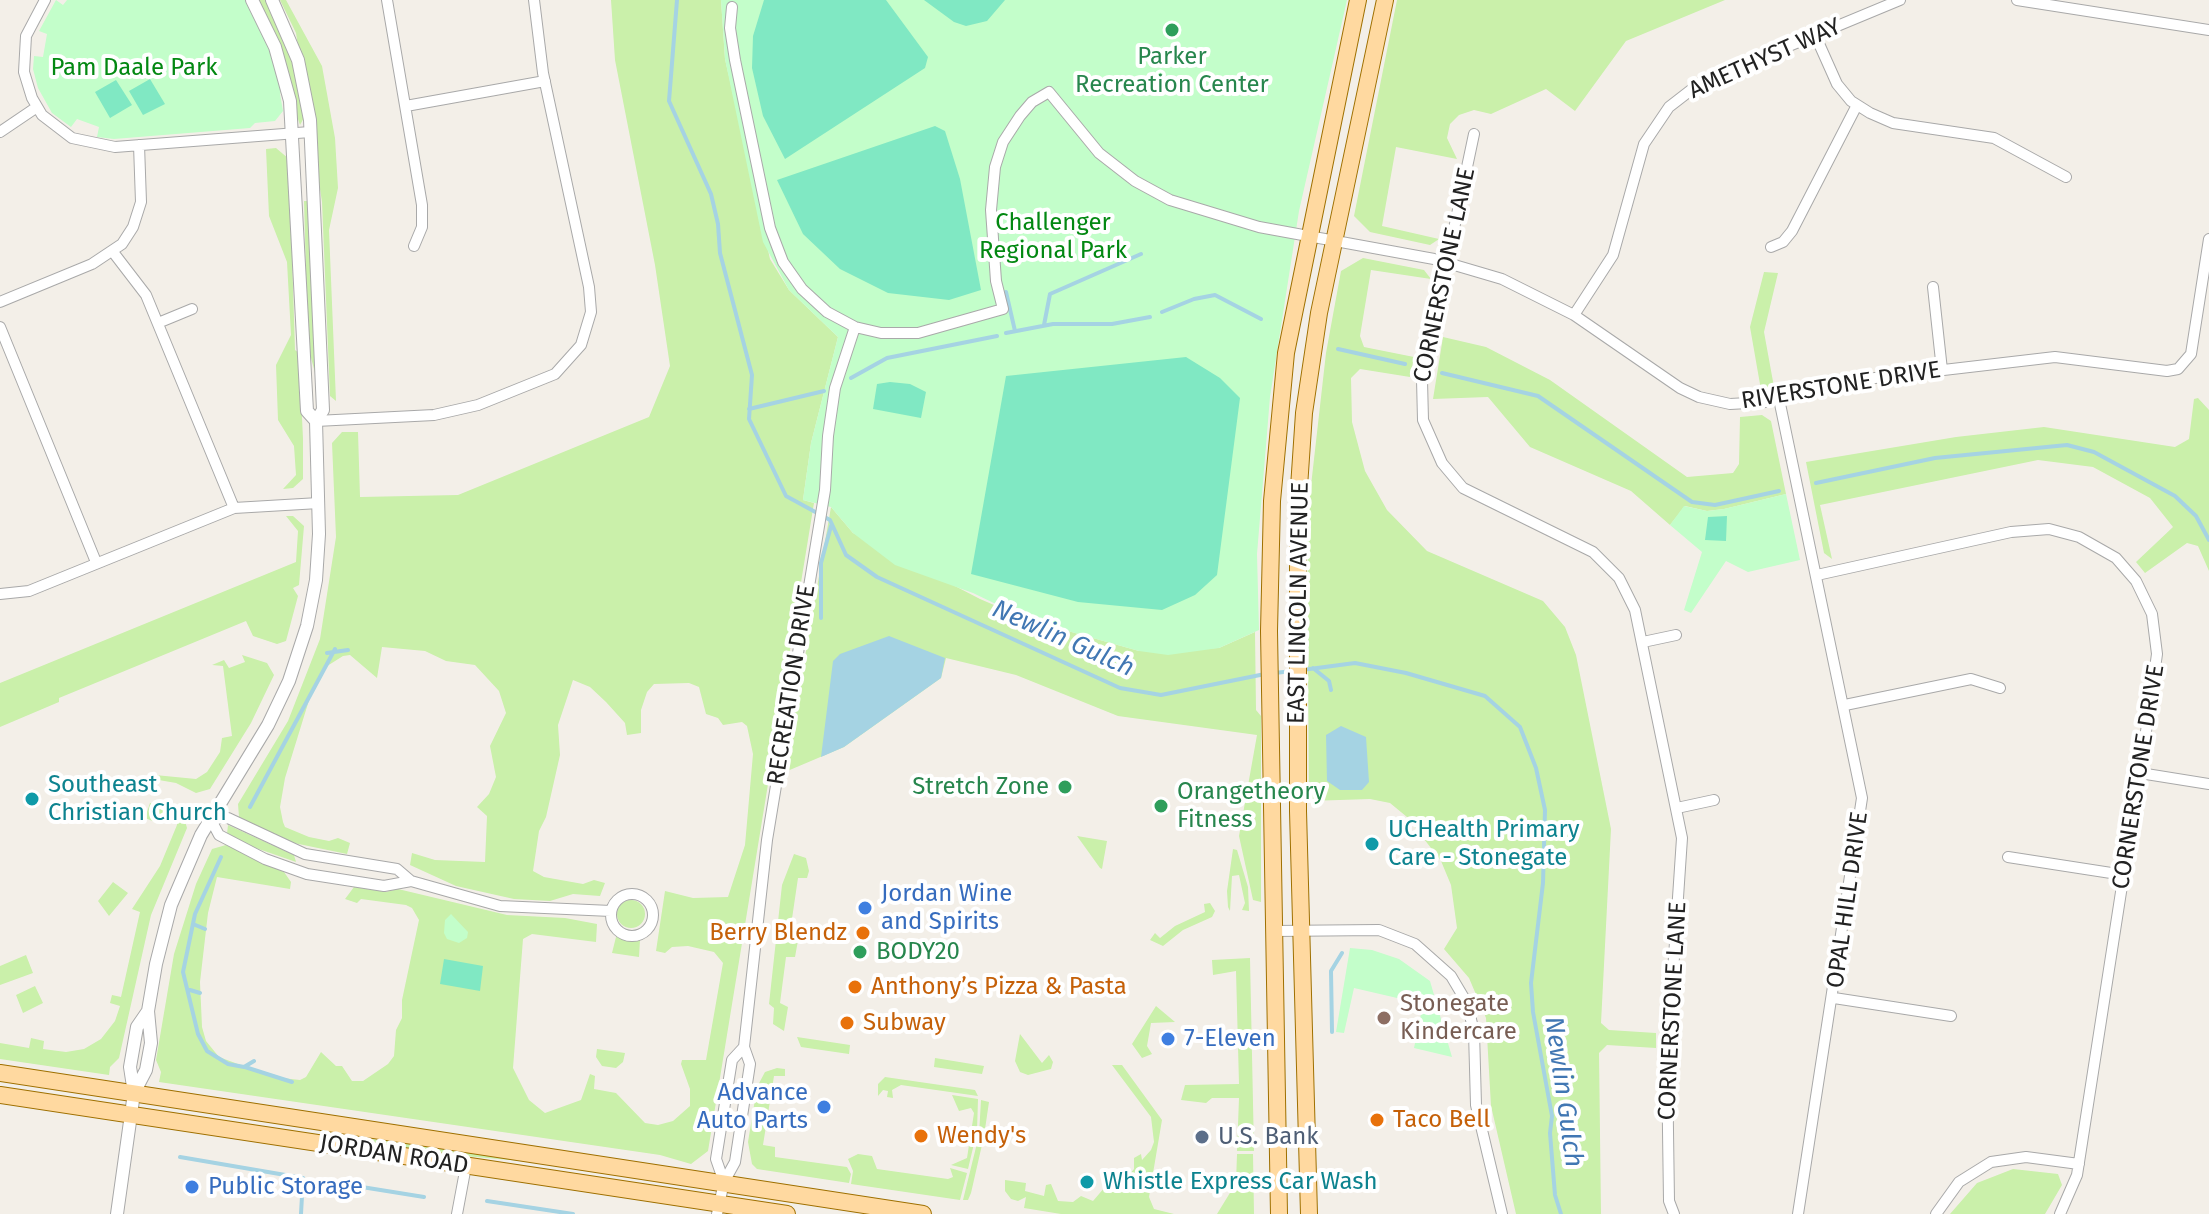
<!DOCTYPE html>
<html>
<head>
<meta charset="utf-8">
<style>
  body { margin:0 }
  canvas { display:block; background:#f3efe8 }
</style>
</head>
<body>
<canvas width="2209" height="1214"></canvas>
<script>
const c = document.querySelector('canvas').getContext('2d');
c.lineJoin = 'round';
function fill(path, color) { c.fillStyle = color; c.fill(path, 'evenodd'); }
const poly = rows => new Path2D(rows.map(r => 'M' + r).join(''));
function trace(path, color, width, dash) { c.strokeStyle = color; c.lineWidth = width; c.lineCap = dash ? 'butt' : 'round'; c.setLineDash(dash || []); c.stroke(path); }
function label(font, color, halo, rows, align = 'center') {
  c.font = font + ' "Fira Sans",sans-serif'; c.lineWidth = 8; c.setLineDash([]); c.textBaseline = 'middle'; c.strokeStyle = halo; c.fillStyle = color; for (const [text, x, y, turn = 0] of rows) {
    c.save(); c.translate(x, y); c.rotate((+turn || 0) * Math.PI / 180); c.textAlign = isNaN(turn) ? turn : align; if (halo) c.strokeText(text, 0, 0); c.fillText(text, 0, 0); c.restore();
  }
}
const grass = poly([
  [257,0,268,0,290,49,305,116,300,125],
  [280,0,286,0,322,66,335,138,338,188,329,230,336,401,330,396,322,202,296,33],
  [611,0,721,0,725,59,770,259,789,290,838,337,811,443,803,500,814,503,708,1151,691,1164,660,1155,159,1082,161,1072,156,1060,174,954,196,884,212,849,226,845,284,872,291,882,290,889,217,877,208,913,200,982,202,1027,206,1041,219,1057,273,1077,300,1080,306,1077,321,1052,336,1066,342,1066,352,1081,363,1081,388,1064,394,1056,396,1030,402,1018,402,1000,419,920,412,908,406,905,361,899,357,903,345,899,354,887,386,892,398,889,507,915,565,918,597,924,596,942,532,934,523,939,513,1068,529,1100,545,1113,581,1100,590,1074,595,1076,594,1089,616,1093,645,1123,658,1125,673,1121,690,1106,690,1089,681,1064,682,1060,706,1060,723,963,714,952,688,946,672,947,665,953,656,951,665,891,693,898,728,897,745,845,753,754,747,726,742,722,723,725,718,718,706,714,699,687,689,683,654,684,647,692,641,710,641,733,627,735,625,723,606,702,590,687,573,680,558,725,560,755,546,817,539,831,533,871,544,877,583,884,594,880,605,883,600,896,573,894,550,901,514,899,456,886,410,865,412,853,435,860,485,862,487,816,477,807,489,794,496,777,490,746,506,713,499,691,475,665,446,661,425,651,382,647,377,678,350,655,343,656,324,668,310,697,285,778,280,807,283,822,285,827,309,837,329,841,338,838,350,843,347,854,289,842,239,817,238,804,288,721,320,639,336,537,332,443,342,432,358,432,360,497,458,495,649,417,670,366,655,265,615,60],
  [1397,0,1725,0,1626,41,1575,111,1546,89,1491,114,1474,110,1459,115,1450,124,1447,138,1457,159,1396,147,1382,226,1439,239,1430,245,1370,232,1354,216],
  [276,148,289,159,295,350,299,353,303,439,303,479,293,488,283,489,296,475,294,446,278,420,276,365,291,335,287,262,269,216,266,149],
  [304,201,309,201,317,380,308,347],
  [1363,258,1424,270,1431,279,1371,270,1360,336,1364,347,1414,357,1410,377,1360,369,1351,378,1352,422,1365,471,1387,510,1427,551,1543,601,1565,627,1576,655,1611,829,1601,1023,1609,1030,1656,1033,1656,1048,1607,1045,1599,1053,1601,1214,1516,1214,1491,1106,1486,1018,1469,978,1444,949,1457,928,1451,885,1441,861,1407,817,1390,803,1370,799,1309,801,1307,521,1326,353,1341,271],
  [1764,272,1778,273,1764,332,1774,387,1761,390,1750,327],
  [1443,337,1486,347,1550,380,1687,477,1733,473,1739,464,1740,417,1762,415,1771,421,1786,494,1724,509,1707,511,1685,506,1670,525,1631,491,1530,447,1488,397,1433,399],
  [2198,398,2209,410,2209,571,2198,546,2187,543,2145,573,2136,562,2173,527,2150,498,2093,467,2038,460,1820,505,1832,559,1824,553,1806,462,1956,437,2044,427,2175,447,2189,439,2194,399],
  [831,507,853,533,980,599,1029,620,1139,651,1219,648,1255,632,1256,710,1261,716,1261,902,1253,900,1239,836,1257,735,1118,716,1016,675,946,658,941,678,844,747,785,772],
  [286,516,293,516,304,526,299,585,293,588,298,596,286,641,277,644,253,636,246,621,59,698,59,702,0,727,0,683,296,562,298,531],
  [242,655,267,663,274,675,251,723,210,789,196,793,176,783,153,779,155,775,196,779,207,772,220,752,222,738,232,736,223,666,212,665,224,660,229,668,245,662],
  [150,803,183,814,187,828,151,915,119,1058,110,1067,109,1075,0,1059,0,1043,29,1048,31,1038,44,1041,43,1049,66,1052,84,1049,101,1039,115,1021,120,1006,110,1003,112,995,121,997,140,912,132,909,160,866,177,825,177,817,167,813,166,818,157,816,155,822,145,818],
  [228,825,294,855,296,862,250,846,227,834],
  [1077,836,1107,841,1102,869,1100,868],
  [1233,849,1237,850,1248,887,1249,911,1242,910,1245,903,1239,875,1232,876,1230,911,1228,907,1227,891],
  [794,854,806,858,809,871,807,878,798,878,789,939,798,941,797,946,795,957,786,957,780,1003,788,1007,784,1031,773,1024,774,1008,769,1004,782,885],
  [113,882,128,893,109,916,98,901],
  '617 914a14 14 0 1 1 28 0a14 14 0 1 1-28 0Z',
  [1210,903,1215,911,1212,917,1183,930,1163,946,1150,940,1155,933,1160,938,1175,926,1205,912,1204,904],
  [616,937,640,940,639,957,612,953],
  [26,955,33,973,0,985,0,966],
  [1250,958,1254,1151,1237,1151,1239,1098,1212,1098,1206,1103,1181,1100,1185,1085,1239,1084,1236,971,1213,975,1212,960],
  [35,986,43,1003,23,1013,16,995],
  [1156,1006,1175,1022,1151,1023,1147,1046,1152,1054,1142,1058,1132,1044],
  [1020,1034,1042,1063,1049,1055,1053,1062,1051,1069,1028,1075,1020,1072,1015,1061],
  [797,1037,850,1045,849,1054,801,1047],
  [597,1049,625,1053,623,1062,616,1068,602,1066,596,1057],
  [935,1058,984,1066,982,1074,934,1067],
  [1112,1065,1122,1065,1162,1120,1149,1197,1154,1209,1174,1214,1061,1214,1024,1208,1026,1197,1018,1201,1011,1199,1005,1191,1005,1180,1026,1183,1025,1191,1044,1196,1046,1185,1051,1184,1058,1201,1073,1202,1081,1196,1093,1201,1105,1187,1123,1182,1134,1169,1134,1158,1141,1154,1142,1160,1151,1150,1154,1142,1151,1117],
  [777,1068,785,1069,785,1076,774,1076,763,1145,775,1147,775,1157,847,1167,851,1174,849,1183,757,1169,752,1164,748,1142,757,1087,765,1072],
  [885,1077,975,1090,978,1096,901,1085,892,1090,893,1098,887,1097,888,1091,883,1090,878,1096,878,1084],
  [952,1095,978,1099,977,1131,968,1169,951,1165,967,1158,974,1113,971,1108,959,1111],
  [981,1100,989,1102,984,1136,971,1193,968,1200,963,1200,979,1135],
  [161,1111,328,1136,423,1143,692,1186,521,1161,420,1152],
  [858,1154,872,1156,877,1169,948,1179,953,1177,950,1168,967,1173,960,1200,851,1184,853,1171,848,1159],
  [1237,1154,1253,1154,1254,1214,1217,1214,1236,1183],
  [2013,1169,2058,1174,2062,1185,2045,1214,1950,1214,1977,1183]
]);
const park = poly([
  [56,0,63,5,67,0,247,0,265,35,282,89,280,94,283,111,275,121,255,123,250,128,114,139,97,137,99,127,77,119,71,127,52,113,38,88,33,69,34,56,43,57,47,34,39,31],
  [721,0,1347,0,1299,211,1270,397,1257,554,1259,630,1219,648,1168,655,1139,651,1029,620,973,593,895,565,853,533,831,507,803,500,811,443,838,337,789,290,763,242,725,59],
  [1786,494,1800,560,1748,572,1726,561,1691,613,1684,610,1702,552,1670,525,1684,506,1707,511,1724,509],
  [451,914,468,932,467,938,459,943,447,939,444,933,445,920],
  [1350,948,1372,950,1399,959,1430,981,1452,1057,1414,1048,1423,1004,1354,988,1344,1033,1336,1032]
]);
const pitch = poly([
  [764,0,886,0,928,57,925,68,785,159,763,116,752,68,753,36],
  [924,0,1005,0,987,21,966,26,954,22],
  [150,79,165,104,143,115,129,91],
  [116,80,132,105,110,118,95,92],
  [935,126,945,131,960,179,981,290,949,300,888,293,840,269,803,234,777,180],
  [1186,357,1220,378,1240,398,1217,575,1195,595,1162,610,1078,602,971,574,1006,376],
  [890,382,910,384,926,392,921,418,873,409,877,384],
  [1727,516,1726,541,1705,540,1708,517],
  [444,959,483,966,480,991,440,984]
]);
const water = poly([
  [889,636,945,658,941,678,844,747,821,757,833,661,840,654],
  [1341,726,1366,737,1369,782,1362,790,1340,790,1327,781,1326,735]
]);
const stream = poly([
  [677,0,669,101,711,194,718,224,720,253,752,375,749,419,786,496,830,520,846,555,877,577,1120,688,1161,695,1265,674],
  [1006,292,1015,331],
  [1162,312,1194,299,1215,295,1261,319],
  [1044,325,1050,294,1141,254],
  [1006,333,1053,324,1112,324,1150,317],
  [1338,349,1405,364],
  [1442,373,1538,396,1692,502,1715,505,1779,491],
  [851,378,887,358,997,336],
  [749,409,824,391],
  [1816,483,1935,458,2067,445,2094,452,2175,496,2196,516,2209,540],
  [821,618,821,563,831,526],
  [327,653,348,650],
  [1313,668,1329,681,1331,690],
  [1302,670,1355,663,1406,673,1485,696,1520,727,1536,768,1545,810,1543,883,1531,983,1533,1012,1552,1116,1550,1133,1555,1195,1561,1214],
  [1274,673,1293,671],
  [250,807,335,649],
  [221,857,195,914,183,972,198,1034,207,1051,228,1064,244,1067,254,1061],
  [193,924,205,929],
  [190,990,200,993],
  [1332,1032,1331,971,1342,953],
  [245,1067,292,1082],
  [180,1157,303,1178,301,1214],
  [337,1183,424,1197],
  [487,1201,573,1214]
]);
const minor = poly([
  [45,0,26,36,24,72,32,98,42,115,72,138,115,147,310,132],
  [387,0,422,205,422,227,414,246],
  [2017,0,2209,30],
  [732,7,730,28,735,60,770,228,783,262,802,289,827,312,855,327,881,333,918,333,1003,309,996,281,991,210,995,167,1003,142,1020,116,1032,102,1049,92,1099,153,1135,181,1170,200,1259,227,1434,259,1502,279,1574,315,1680,388,1699,397,1730,404,1766,402,1875,378,2055,357,2167,371,2178,369,2191,354,2209,239],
  [1816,37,1837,84,1851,101,1870,113,1893,123,1994,138,2066,177],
  [406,106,545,81],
  [0,132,37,107],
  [1474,134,1422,380,1423,420,1442,463,1463,488,1593,552,1619,578,1635,610,1682,838,1667,1061,1669,1201,1674,1214],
  [1771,247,1783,242,1792,231,1857,105],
  [113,252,146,295,234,508],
  [1933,287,1942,370],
  [0,302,92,264,122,244,133,227,141,202,139,145],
  [1574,315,1613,255,1644,144,1669,107,1700,83,1900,0],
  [158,323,192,309],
  [0,327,96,562],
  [1779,399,1862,798,1798,1214],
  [316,421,434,415,478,405,555,374,581,345,591,312,589,287,543,73,534,0],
  [1817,575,2011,532,2049,529,2079,537,2116,558,2136,581,2152,614,2157,654,2149,712,2077,1175,2060,1214],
  [0,594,29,591,234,508,319,503],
  [1643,642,1676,635],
  [1845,705,1971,679,2000,688],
  [2140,773,2209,784],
  [1677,808,1714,800],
  [2008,857,2124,875],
  [411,881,397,869,305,854,228,818,210,818,219,835,265,859,307,874,384,886,411,881,500,906,611,911],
  '611 915a21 21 0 1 1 42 0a21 21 0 1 1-42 0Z',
  [1274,931,1379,930,1415,944,1451,976,1467,1003,1474,1032,1476,1105,1502,1214],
  [1834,998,1951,1016],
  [724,1182,716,1159,732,1060,744,1047],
  [457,1214,466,1166],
  [717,1214,724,1182,735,1162,750,1064,744,1047,767,840,825,490,828,436,835,388,855,327],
  [1936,1214,1959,1182,1991,1162,2026,1157,2079,1164]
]);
const tertiary = poly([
  [252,0,275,47,290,101,307,411,316,421],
  [134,1093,130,1067,137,1027,148,1011],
  [117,1214,134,1093,146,1070,151,1043,148,1011,156,964,171,905,201,835,268,725,289,681,307,626,316,580,319,534,316,421,323,410,310,120,298,60,272,0]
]);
const primary = poly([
  [0,1073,923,1214],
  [0,1095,787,1214],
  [1279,1214,1269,631,1272,501,1286,353,1358,0],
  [1309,1214,1298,811,1298,502,1304,413,1319,313,1385,0]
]);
const markers = [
  [1172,30,8,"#2e9e5b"],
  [1065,787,8,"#2e9e5b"],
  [32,799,8,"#0f9aa8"],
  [1161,806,8,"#2e9e5b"],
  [1372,844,8,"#0f9aa8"],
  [865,908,8,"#3f7fe0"],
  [863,933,8,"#e8710a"],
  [860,952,8,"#2e9e5b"],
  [855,987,8,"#e8710a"],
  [1384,1018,8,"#8d6e63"],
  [847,1023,8,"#e8710a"],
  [1168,1039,8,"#3f7fe0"],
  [824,1107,8,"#3f7fe0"],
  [1377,1120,8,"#e8710a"],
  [921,1136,8,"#e8710a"],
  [1202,1137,8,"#5c6f8a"],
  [1087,1182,8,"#0f9aa8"],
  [192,1187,8,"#3f7fe0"]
];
const leisureNames = [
  ["Parker",1172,57,"center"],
  ["Recreation Center",1172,85,"center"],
  ["Stretch Zone",1049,787,"right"],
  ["Orangetheory",1177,792],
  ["Fitness",1177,820],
  ["BODY20",876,952]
];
const streetNames = [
  ["AMETHYST WAY",1765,59,-24],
  ["CORNERSTONE LANE",1445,275,-78],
  ["RIVERSTONE DRIVE",1841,386,-9],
  ["EAST LINCOLN AVENUE",1299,603,-89],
  ["RECREATION DRIVE",792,685,-81],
  ["CORNERSTONE DRIVE",2139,777,-81],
  ["OPAL HILL DRIVE",1848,900,-82],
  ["CORNERSTONE LANE",1673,1011,-87],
  ["JORDAN ROAD",394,1155,9]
];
const parkNames = [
  ["Pam Daale Park",134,68],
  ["Challenger",1053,223],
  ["Regional Park",1053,251]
];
const cultureNames = [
  ["Southeast",48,785],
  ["Christian Church",48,813],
  ["UCHealth Primary",1388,830],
  ["Care - Stonegate",1388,858],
  ["Whistle Express Car Wash",1103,1182]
];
const shopNames = [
  ["Jordan Wine",881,894],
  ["and Spirits",881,922],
  ["7-Eleven",1184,1039],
  ["Advance",808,1093,"right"],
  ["Auto Parts",808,1121,"right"],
  ["Public Storage",208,1187]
];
const foodNames = [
  ["Berry Blendz",847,933,"right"],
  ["Anthony’s Pizza & Pasta",871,987],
  ["Subway",863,1023],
  ["Taco Bell",1393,1120],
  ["Wendy's",937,1136]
];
const educationNames = [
  ["Stonegate",1400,1004],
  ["Kindercare",1400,1032]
];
const serviceNames = [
  ["U.S. Bank",1218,1137]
];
const waterNames = [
  ["Newlin Gulch",1063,639,24],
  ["Newlin Gulch",1563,1092,82]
];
fill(grass, '#caf0aa');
fill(park, '#c3feca');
fill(pitch, '#80e8c3');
fill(water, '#a5d3e3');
trace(stream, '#a5d3e3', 4);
trace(minor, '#a9a9a9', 12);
trace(tertiary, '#a9a9a9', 14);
trace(primary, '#9f7000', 18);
trace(minor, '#fff', 10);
trace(tertiary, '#fff', 12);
trace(primary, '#ffd9a0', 16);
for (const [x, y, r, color] of markers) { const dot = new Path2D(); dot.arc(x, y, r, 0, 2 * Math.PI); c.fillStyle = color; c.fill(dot); trace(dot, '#fff', 3); }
label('24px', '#27864d', '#fff', leisureNames, 'left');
label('24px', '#222', '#fff', streetNames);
label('24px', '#038812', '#fff', parkNames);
label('24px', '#0d838f', '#fff', cultureNames, 'left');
label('24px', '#366cbe', '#fff', shopNames, 'left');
label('24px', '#c56008', '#fff', foodNames, 'left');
label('24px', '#785e54', '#fff', educationNames, 'left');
label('24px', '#4e5e75', '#fff', serviceNames, 'left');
label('italic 26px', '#4177b3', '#fff', waterNames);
</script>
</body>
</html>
